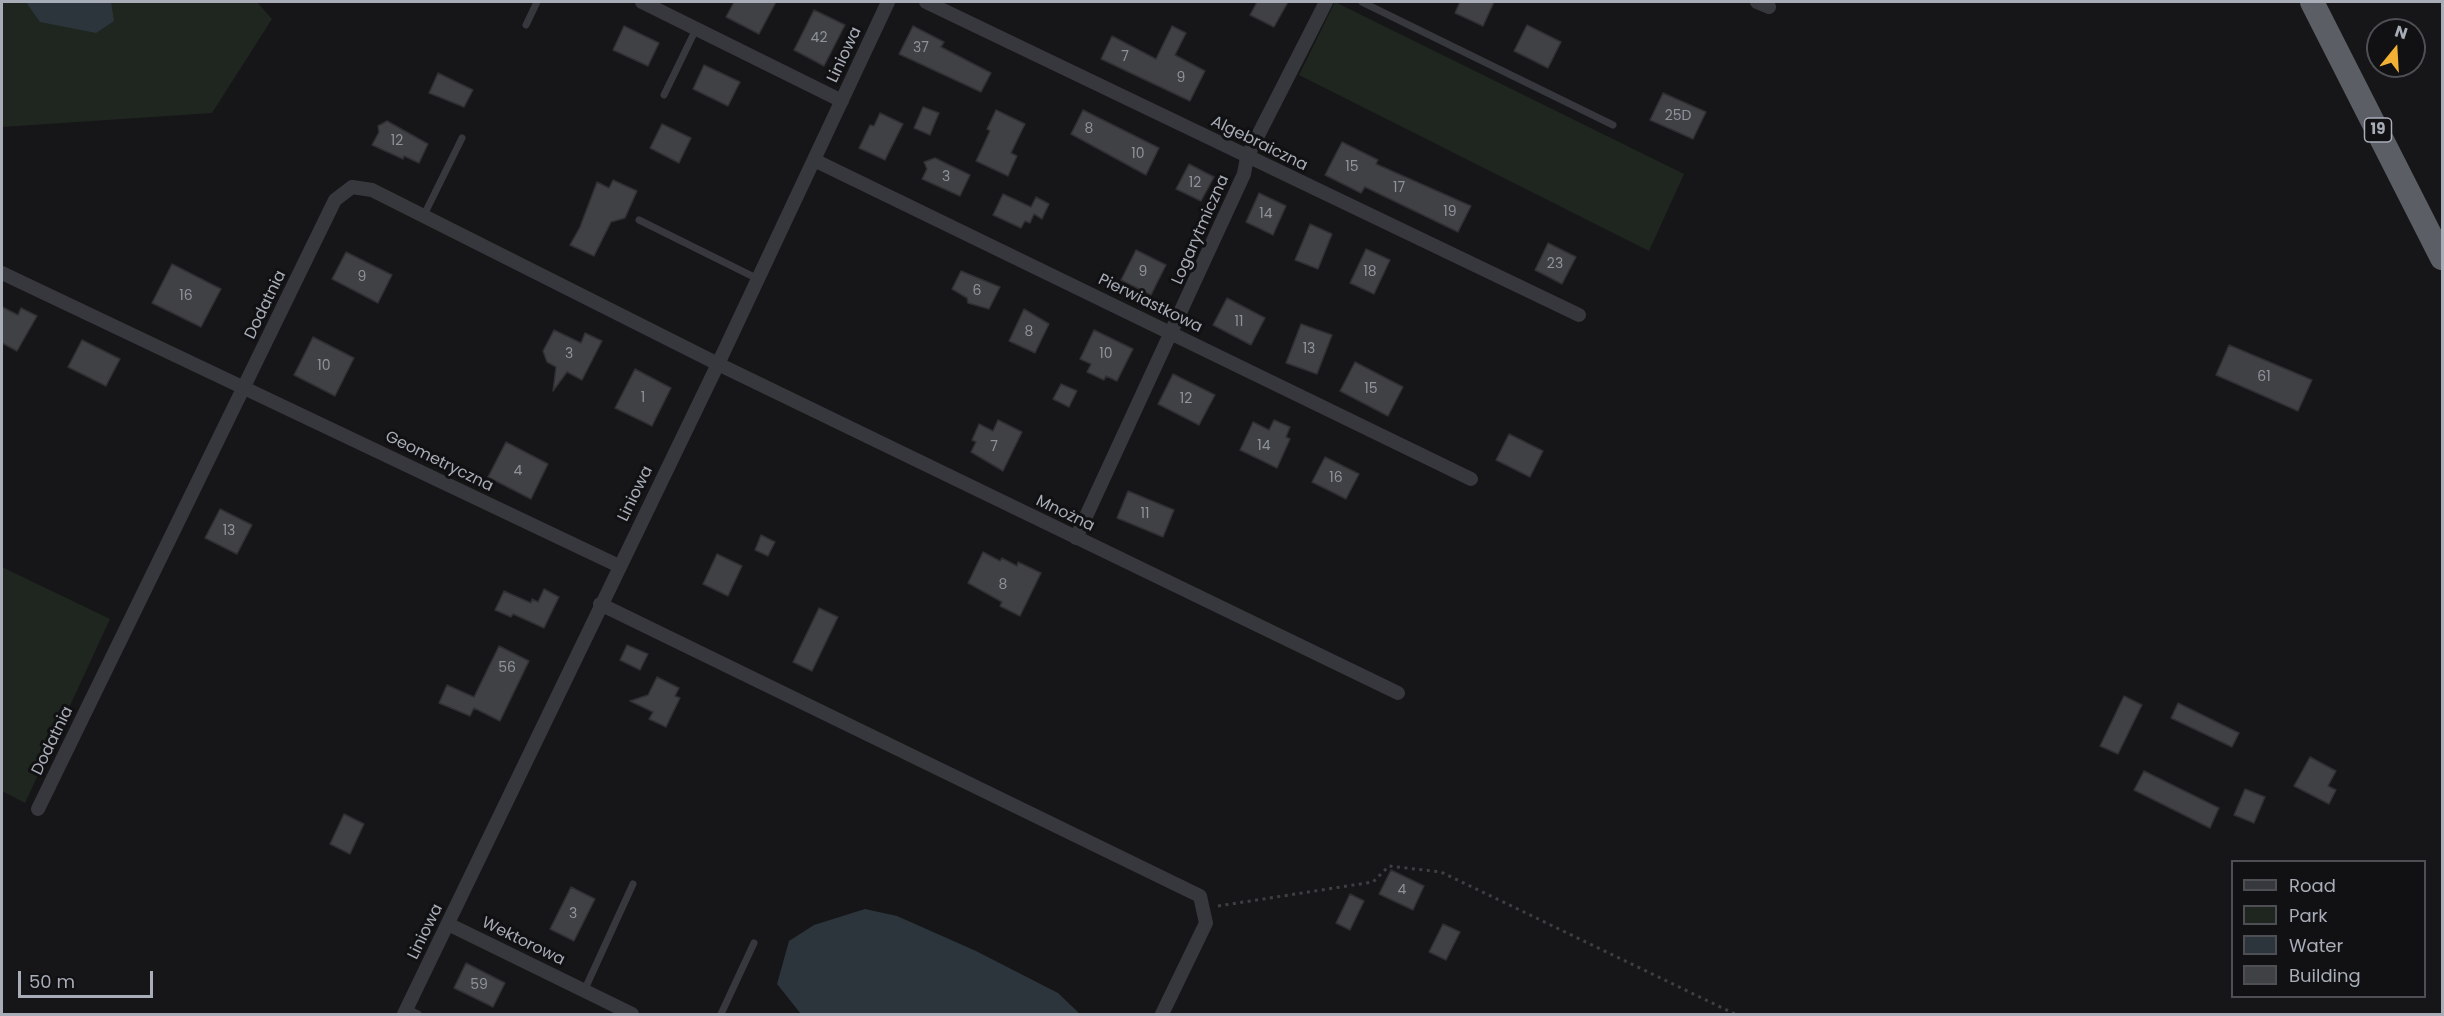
<!DOCTYPE html>
<html>
<head>
<meta charset="utf-8">
<style>
  body { margin:0 }
  #map { position:relative; width:2444px; height:1016px; overflow:hidden; background:#161618; font-family:Poppins,sans-serif }
  canvas { display:block }
  .frame { position:absolute; inset:0; border:3px solid #a8adb8; pointer-events:none }
  .legend { position:absolute; left:2231px; top:860px; width:195px; height:138px; box-sizing:border-box; background:#111113; border:2px solid #4d4f55; margin:0; padding:8px 10px; list-style:none; font-size:18px; color:#a8adb8 }
  .legend li { display:flex; align-items:center; gap:12px; height:30px }
  .legend b { width:30px; border:2px solid #4d4f55 }
  .north { position:absolute; left:2366px; top:18px; width:60px; height:60px; box-sizing:border-box; background:#111113; border:2px solid #4d4f55; border-radius:50%; rotate:18deg; font-size:16px; font-weight:700; line-height:24px; text-align:center; color:#a8adb8 }
  .north::after { content:''; display:block; margin:auto; width:21px; height:27px; background:#f2b134; clip-path:polygon(50% 0,100% 100%,50% 72%,0 100%) }
  .scale { position:absolute; left:18px; top:971px; width:135px; height:27px; box-sizing:border-box; border:3px solid #a8adb8; border-top:0; padding-left:8px; font-size:18px; line-height:21px; white-space:nowrap; color:#a8adb8; -webkit-text-stroke:4px #111113; paint-order:stroke }
</style>
</head>
<body>
<div id="map">
<canvas width="2444" height="1016"></canvas>
<div class="frame"></div>
<ul class="legend">
<li><b style="height:8px;background:#37383d"></b>Road</li>
<li><b style="height:16px;background:#1e261f"></b>Park</li>
<li><b style="height:16px;background:#2c353c"></b>Water</li>
<li><b style="height:16px;background:#404145"></b>Building</li>
</ul>
<div class="north">N</div>
<div class="scale">50 m</div>
</div>
<script>
const c = document.querySelector('canvas').getContext('2d');
c.lineJoin = 'round';
function fill(path, color) { c.fillStyle = color; c.fill(path, 'evenodd'); }
const poly = rows => new Path2D(rows.map(r => 'M' + r).join(''));
function trace(path, color, width, dash) { c.strokeStyle = color; c.lineWidth = width; c.lineCap = dash ? 'butt' : 'round'; c.setLineDash(dash || []); c.stroke(path); }
function label(font, color, halo, rows, align = 'center') {
  c.font = font + ' Poppins,sans-serif'; c.lineWidth = 6; c.setLineDash([]); c.textBaseline = 'middle'; c.strokeStyle = halo; c.fillStyle = color; for (const [text, x, y, turn = 0] of rows) {
    c.save(); c.translate(x, y); c.rotate((+turn || 0) * Math.PI / 180); c.textAlign = isNaN(turn) ? turn : align; if (halo) c.strokeText(text, 0, 0); c.fillText(text, 0, 0); c.restore();
  }
}
const green = poly([
  [2,2,257,2,272,19,212,113,2,127],
  [1335,2,1684,174,1649,251,1299,75],
  [2,567,110,619,25,803,2,791]
]);
const water = poly([
  [26,2,111,2,114,21,96,33,40,22],
  [865,909,897,916,976,951,1058,993,1080,1014,801,1014,777,984,789,941,814,925]
]);
const building = poly([
  [734,2,776,2,759,34,726,17,734,2],
  [1257,2,1288,2,1274,27,1250,15,1257,2],
  [1460,2,1494,2,1483,26,1455,13,1460,2],
  [814,10,845,25,824,66,794,50,814,10],
  [1527,25,1561,42,1548,68,1514,51,1527,25],
  [624,26,659,43,648,66,613,50,624,26],
  [913,26,944,42,941,47,991,73,981,92,899,54,913,26],
  [1172,26,1186,33,1175,55,1205,71,1190,101,1101,59,1112,36,1156,59,1172,26],
  [704,65,740,82,728,106,693,89,704,65],
  [438,73,473,90,464,107,429,93,438,73],
  [1663,93,1706,112,1693,139,1650,120,1663,93],
  [923,107,939,113,930,135,914,128,923,107],
  [996,110,1025,124,1011,153,1017,156,1008,176,976,161,990,131,987,129,996,110],
  [1083,110,1159,148,1146,175,1071,134,1083,110],
  [880,113,903,124,885,160,859,148,870,125,874,126,880,113],
  [387,121,428,144,419,163,404,156,403,159,372,145,379,132,378,126,387,121],
  [662,124,691,138,679,163,650,148,662,124],
  [1342,142,1378,160,1376,164,1471,206,1458,232,1365,187,1361,193,1325,175,1342,142],
  [935,158,970,175,960,196,922,179,927,169,924,162,935,158],
  [1189,164,1214,177,1201,201,1176,189,1189,164],
  [613,180,637,191,625,218,611,222,594,256,570,245,580,227,597,182,609,188,613,180],
  [1259,193,1286,206,1273,235,1246,222,1259,193],
  [1003,194,1031,207,1036,197,1049,204,1042,219,1034,214,1030,223,1025,221,1021,228,993,215,1003,194],
  [1310,224,1332,234,1318,269,1295,260,1310,224],
  [1548,243,1576,257,1562,284,1535,270,1548,243],
  [1366,249,1390,260,1374,294,1350,283,1366,249],
  [1136,250,1166,265,1151,295,1121,280,1136,250],
  [346,252,392,275,378,303,332,279,346,252],
  [172,264,221,289,201,327,152,303,172,264],
  [961,271,1000,287,989,309,968,303,967,298,952,289,961,271],
  [1227,298,1265,318,1251,345,1213,325,1227,298],
  [2,307,18,315,21,308,37,316,17,351,2,343,2,307],
  [1024,309,1049,324,1035,353,1009,341,1024,309],
  [1301,324,1332,335,1317,374,1286,363,1301,324],
  [554,330,581,343,585,333,602,341,582,380,567,372,553,391,556,367,547,362,543,351,554,330],
  [1094,330,1133,349,1117,381,1106,376,1104,380,1087,372,1091,364,1080,359,1094,330],
  [313,337,354,358,335,396,294,375,313,337],
  [82,340,120,359,106,386,68,367,82,340],
  [2229,345,2312,380,2298,411,2216,375,2229,345],
  [1355,362,1403,387,1388,416,1340,391,1355,362],
  [635,369,671,388,652,426,615,408,635,369],
  [1173,374,1215,395,1199,425,1158,404,1173,374],
  [1061,384,1077,391,1069,407,1053,399,1061,384],
  [998,420,1022,432,1003,471,971,452,976,442,972,440,979,424,993,431,998,420],
  [1274,420,1290,427,1286,437,1290,439,1277,468,1240,450,1253,422,1269,430,1274,420],
  [1509,434,1543,451,1530,477,1496,460,1509,434],
  [506,442,548,464,531,499,488,477,506,442],
  [1325,457,1359,474,1346,499,1312,482,1325,457],
  [1128,491,1174,510,1163,537,1117,518,1128,491],
  [220,509,252,525,237,554,205,538,220,509],
  [761,535,775,542,768,556,755,550,761,535],
  [983,552,1000,561,1002,558,1017,566,1018,562,1041,573,1020,616,1000,606,1002,602,968,583,983,552],
  [717,554,742,566,728,596,703,584,717,554],
  [544,589,559,597,544,628,513,614,511,617,495,610,504,591,531,603,532,599,538,602,544,589],
  [819,608,838,617,812,671,793,662,819,608],
  [627,645,648,654,640,670,620,660,627,645],
  [499,646,529,661,500,721,474,708,470,716,439,703,447,685,474,697,499,646],
  [657,677,679,688,675,696,680,698,666,727,649,719,653,712,630,701,648,695,657,677],
  [2124,696,2142,705,2118,754,2100,746,2124,696],
  [2178,703,2239,733,2232,747,2171,718,2178,703],
  [2310,757,2336,771,2328,786,2336,790,2329,804,2294,786,2310,757],
  [2144,771,2219,808,2210,828,2134,790,2144,771],
  [2245,789,2265,797,2254,823,2234,815,2245,789],
  [344,814,364,824,350,854,330,844,344,814],
  [1391,870,1424,886,1413,910,1379,894,1391,870],
  [571,887,595,899,574,941,550,929,571,887],
  [1350,894,1364,901,1350,930,1336,923,1350,894],
  [1443,924,1460,932,1446,960,1429,952,1443,924],
  [466,963,505,983,493,1007,454,988,466,963]
]);
const path = poly([
  [1218,906,1373,882,1389,866,1441,872,1735,1014]
]);
const service = poly([
  [1362,2,1613,125],
  [526,25,537,2],
  [664,95,696,29],
  [424,215,462,138],
  [639,220,758,279],
  [584,991,633,884],
  [407,1009,418,1014],
  [721,1014,754,943]
]);
const minor = poly([
  [642,2,842,101],
  [926,2,1579,315],
  [1757,2,1769,7],
  [814,160,1471,479],
  [2,273,619,566],
  [1076,538,1244,174,1247,157,1326,2],
  [600,604,1200,896,1206,923,1162,1014],
  [38,809,335,200,352,187,372,190,718,364,1398,693],
  [448,924,632,1014],
  [404,1014,718,364,888,2]
]);
const trunk = poly([
  [2312,2,2442,258]
]);
const numberNames = [
  ["42",819,38],
  ["37",921,48],
  ["7",1125,57],
  ["9",1181,78],
  ["25D",1678,116],
  ["8",1089,129],
  ["12",397,141],
  ["10",1138,154],
  ["15",1352,167],
  ["3",946,177],
  ["12",1195,183],
  ["17",1399,188],
  ["19",1450,212],
  ["14",1266,214],
  ["23",1555,264],
  ["9",1143,272],
  ["18",1370,272],
  ["9",362,277],
  ["6",977,291],
  ["16",186,296],
  ["11",1239,322],
  ["8",1029,332],
  ["13",1309,349],
  ["3",569,354],
  ["10",1106,354],
  ["10",324,366],
  ["61",2264,377],
  ["15",1371,389],
  ["1",643,398],
  ["12",1186,399],
  ["14",1264,446],
  ["7",994,447],
  ["4",518,471],
  ["16",1336,478],
  ["11",1145,514],
  ["13",229,531],
  ["8",1003,585],
  ["56",507,668],
  ["4",1402,890],
  ["3",573,914],
  ["59",479,985]
];
const shields = [
  [2378,130,27]
];
const shieldNames = [
  ["19",2378,130]
];
const streetNames = [
  ["Liniowa",845,55,-65],
  ["Algebraiczna",1259,144,26],
  ["Logarytmiczna",1201,230,-66],
  ["Pierwiastkowa",1150,304,26],
  ["Dodatnia",266,305,-64],
  ["Geometryczna",439,462,26],
  ["Liniowa",636,494,-64],
  ["Mnożna",1065,514,26],
  ["Dodatnia",53,741,-64],
  ["Liniowa",426,932,-64],
  ["Wektorowa",523,942,26]
];
fill(green, '#1e261f');
fill(water, '#2c353c');
fill(building, '#404145');
trace(building, '#303034', 1.5);
trace(path, '#3d3f44', 3, [3, 4.5]);
trace(service, '#37383d', 7);
trace(minor, '#37383d', 14);
trace(trunk, '#5b5e65', 24);
label('14px', '#8e929b', null, numberNames);
for (const [x, y, w] of shields) { const box = new Path2D(); box.roundRect(x - w / 2, y - 12, w, 24, 4.5); c.fillStyle = '#111113'; c.fill(box); trace(box, '#a8adb8', 1.5); }
label('bold 15px', '#a8adb8', null, shieldNames);
label('16px', '#a8adb8', '#111113', streetNames);
</script>
</body>
</html>
